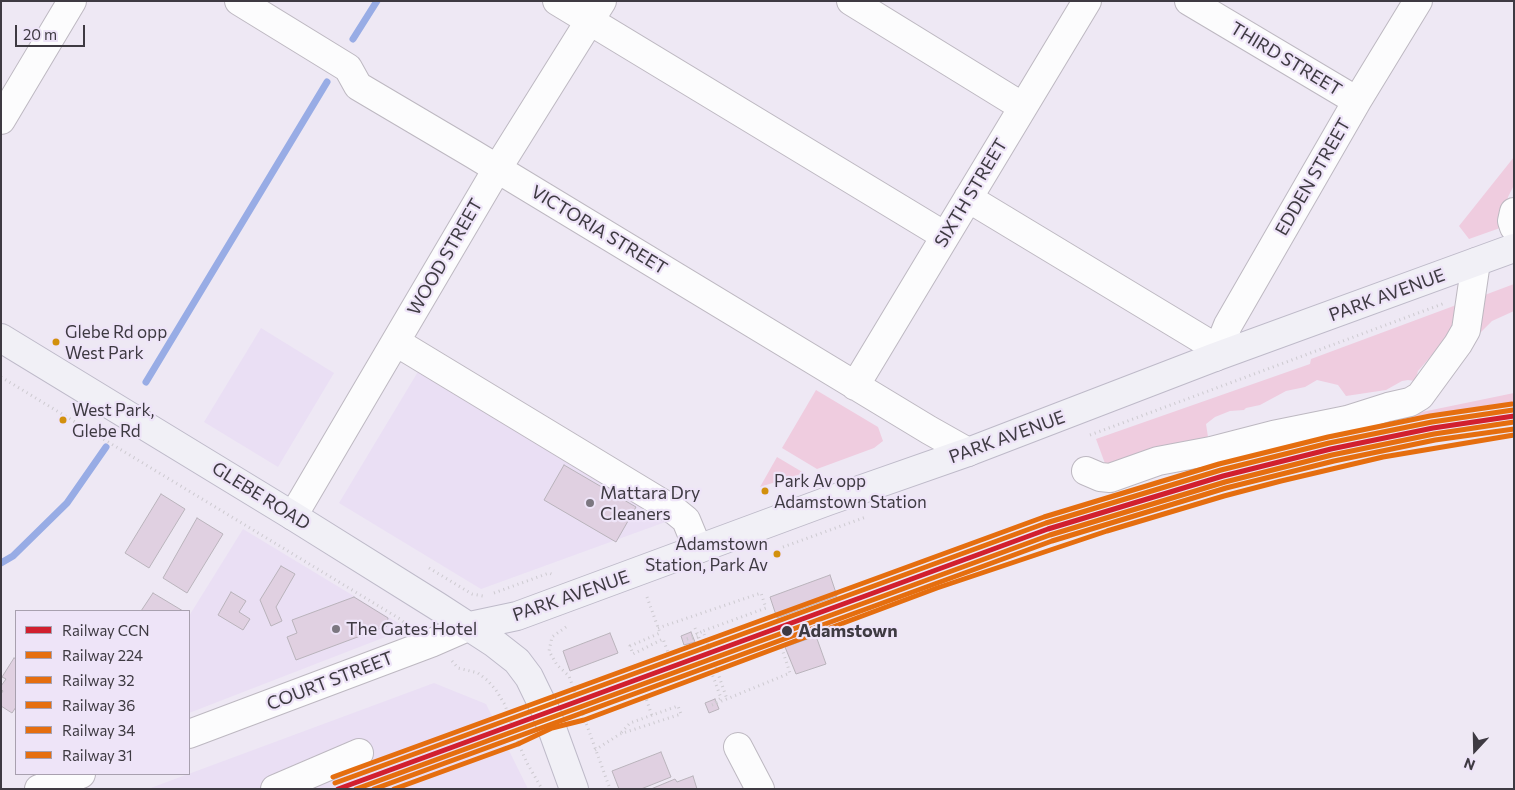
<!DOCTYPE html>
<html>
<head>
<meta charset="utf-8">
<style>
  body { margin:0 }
  #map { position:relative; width:1515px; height:790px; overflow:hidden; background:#eee8f4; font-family:Commissioner,sans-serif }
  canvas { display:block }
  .frame { position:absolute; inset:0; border:2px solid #3e3a42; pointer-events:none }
  .legend { position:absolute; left:15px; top:610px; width:175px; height:165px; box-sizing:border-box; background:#eee4f8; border:1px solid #a8a0af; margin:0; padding:6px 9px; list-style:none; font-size:15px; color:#3e3a42 }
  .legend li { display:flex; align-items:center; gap:10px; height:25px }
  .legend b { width:25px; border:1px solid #a8a0af }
  .north { position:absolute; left:1450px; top:725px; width:50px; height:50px; -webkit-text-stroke:4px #eee4f8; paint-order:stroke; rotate:201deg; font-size:14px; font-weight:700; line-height:20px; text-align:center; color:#3e3a42 }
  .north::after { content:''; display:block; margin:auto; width:18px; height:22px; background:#3e3a42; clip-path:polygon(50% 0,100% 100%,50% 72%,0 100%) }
  .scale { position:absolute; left:15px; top:25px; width:70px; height:22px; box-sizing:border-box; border:2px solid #3e3a42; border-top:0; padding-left:6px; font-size:15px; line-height:18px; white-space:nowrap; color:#3e3a42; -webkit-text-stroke:4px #eee4f8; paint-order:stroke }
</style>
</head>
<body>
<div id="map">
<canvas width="1515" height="790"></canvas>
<div class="frame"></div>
<ul class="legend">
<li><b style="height:6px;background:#d11f2f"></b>Railway CCN</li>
<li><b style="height:6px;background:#e56e0f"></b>Railway 224</li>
<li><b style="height:6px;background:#e56e0f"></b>Railway 32</li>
<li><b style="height:6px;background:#e56e0f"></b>Railway 36</li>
<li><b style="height:6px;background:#e56e0f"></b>Railway 34</li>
<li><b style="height:6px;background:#e56e0f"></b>Railway 31</li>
</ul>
<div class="north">N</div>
<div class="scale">20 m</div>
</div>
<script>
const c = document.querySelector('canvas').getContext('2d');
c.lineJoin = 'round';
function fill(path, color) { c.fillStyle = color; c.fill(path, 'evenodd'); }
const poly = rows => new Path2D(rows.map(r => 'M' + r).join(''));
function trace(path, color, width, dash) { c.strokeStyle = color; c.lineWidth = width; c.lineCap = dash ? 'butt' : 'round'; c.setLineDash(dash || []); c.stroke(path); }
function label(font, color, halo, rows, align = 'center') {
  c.font = font + ' Commissioner,sans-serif'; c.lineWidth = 4.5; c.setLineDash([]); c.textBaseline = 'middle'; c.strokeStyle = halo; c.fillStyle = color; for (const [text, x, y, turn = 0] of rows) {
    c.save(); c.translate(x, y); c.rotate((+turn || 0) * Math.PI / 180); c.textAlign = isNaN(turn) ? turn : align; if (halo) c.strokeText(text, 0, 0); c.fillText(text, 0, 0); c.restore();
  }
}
const built = poly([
  [261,328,334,373,278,467,204,422],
  [419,370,668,521,481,589,339,503],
  [243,529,400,624,393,634,189,713,189,616],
  [434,683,486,704,528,789,148,789]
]);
const green = poly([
  [1514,157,1514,185,1508,197,1500,228,1469,239,1459,226],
  [1514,284,1514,311,1492,321,1479,334,1476,332,1482,296],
  [1459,304,1458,321,1436,352,1432,355,1418,371,1415,381,1408,380,1402,381,1386,390,1346,396,1338,385,1317,380,1305,387,1286,391,1260,405,1246,408,1244,410,1230,411,1215,417,1206,424,1208,437,1204,438,1107,469,1096,439,1310,364,1311,359],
  [816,390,878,427,883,441,874,448,817,469,782,448],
  [1514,393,1514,404,1475,410,1373,429,1299,445,1296,438],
  [777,457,804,473,760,487]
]);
const stream = poly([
  [353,39,377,1],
  [146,382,327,82],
  [1,563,13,556,67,503,106,447]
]);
const building = poly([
  [564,465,636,507,616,542,544,500,564,465],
  [161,494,185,509,149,568,125,553,161,494],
  [197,518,223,534,187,593,163,578,197,518],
  [281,566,295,574,276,607,282,621,271,626,260,600,281,566],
  [830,575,837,596,777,618,770,597,830,575],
  [231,592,246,601,239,612,250,619,243,630,218,615,231,592],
  [153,593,183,611,141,611,153,593],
  [354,597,388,618,387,626,296,660,287,637,297,633,292,620,354,597],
  [691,632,695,642,684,645,681,636,691,632],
  [610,633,618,653,570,671,563,651,610,633],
  [816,636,826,664,796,674,785,647,816,636],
  [14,658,16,659,16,707,12,713,1,706,1,694,3,691,1,689,1,686,6,679,2,677,14,658],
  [715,699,719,709,709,713,705,703,715,699],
  [661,752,671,777,641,789,619,789,612,771,661,752],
  [693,776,697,789,651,789,675,779,677,782,693,776]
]);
const path = poly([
  [1,377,400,619,408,626],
  [1090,435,1445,303],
  [783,547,866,517],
  [429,568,472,594,483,596],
  [494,593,549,573,554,575],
  [647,597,660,633,630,646,633,654,663,639,671,660],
  [566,627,552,637,549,651,557,665,569,676,610,789],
  [658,628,761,593,766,608,703,631,727,699],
  [695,628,703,648],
  [687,639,699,637],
  [452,661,458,668,478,673,487,680,496,690,505,705,516,738,527,763,542,789],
  [711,671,721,698,714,703],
  [645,695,652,716],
  [712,705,790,673,781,646],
  [595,750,620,734,681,714,678,706,630,723,620,734]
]);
const minor = poly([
  [239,1,348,68,358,86,473,154,929,430,968,452],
  [557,1,945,236],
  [851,1,1023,107],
  [1189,1,1357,101],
  [1,120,72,1],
  [968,198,1218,349],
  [1514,212,1512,221,1514,227],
  [396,342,675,511,686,520,698,549],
  [1215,357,1228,325,1357,101,1418,1],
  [855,386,1087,1],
  [1086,471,1100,477,1110,478,1158,461,1211,451,1273,435,1347,420,1388,407,1410,402,1420,396,1458,344,1466,330,1476,262],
  [293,516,497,169,602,1],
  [189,734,431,643,470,626],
  [738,747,760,789],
  [39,789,81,774],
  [275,789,359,753]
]);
const major = poly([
  [1,338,293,516,437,606,494,643,517,661,529,677,546,712,574,789],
  [470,626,517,616,828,501,968,452,1215,357,1514,248]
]);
const pathBridge = poly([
  [687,639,703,631]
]);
const rail1 = poly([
  [338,789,1048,529,1223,476,1331,449,1433,428,1514,416]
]);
const rail2 = poly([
  [356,789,1050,535,1225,482,1332,455,1434,434,1514,422]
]);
const rail3 = poly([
  [335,783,1046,523,1221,470,1329,443,1432,422,1513,410]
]);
const rail4 = poly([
  [374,789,1052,541,1226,488,1334,461,1435,440,1514,429]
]);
const rail5 = poly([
  [333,777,1044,517,1219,464,1328,437,1430,416,1512,404]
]);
const rail6 = poly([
  [394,789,518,744,552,728,584,720,937,588,1107,531,1224,496,1281,481,1383,457,1514,435]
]);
const markers = [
  [56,342,4.5,"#d2900d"],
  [63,420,4.5,"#d2900d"],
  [765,491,4.5,"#d2900d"],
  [590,503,5,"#7c7780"],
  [777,554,4.5,"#d2900d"],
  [336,629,5,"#7c7780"],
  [787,631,6,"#3e3a42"]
];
const busNames = [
  ["Glebe Rd opp",65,332],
  ["West Park",65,353],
  ["West Park,",72,410],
  ["Glebe Rd",72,431],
  ["Park Av opp",774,481],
  ["Adamstown Station",774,502],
  ["Adamstown",768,544,"right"],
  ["Station, Park Av",768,565,"right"]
];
const streetNames = [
  ["THIRD STREET",1286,59,31],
  ["EDDEN STREET",1313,177,-60],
  ["SIXTH STREET",971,193,-59],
  ["VICTORIA STREET",599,230,31],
  ["WOOD STREET",445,257,-60],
  ["PARK AVENUE",1387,295,-20],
  ["PARK AVENUE",1007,437,-20],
  ["GLEBE ROAD",261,496,32],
  ["PARK AVENUE",571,596,-19],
  ["COURT STREET",330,681,-21]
];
const poiNames = [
  ["Mattara Dry",600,493],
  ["Cleaners",600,514],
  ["The Gates Hotel",346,629]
];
const stopNames = [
  ["Adamstown",798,631]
];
fill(built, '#eadff4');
fill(green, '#efccdf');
trace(stream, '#98ace5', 7);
fill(building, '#e0d0e1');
trace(building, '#b9b3bb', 1);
trace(minor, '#bdb8c1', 30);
trace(major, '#bebac9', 30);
trace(path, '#cdcad0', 3, [1, 4]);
trace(minor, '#fcfcfd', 28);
trace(major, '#f1f0f6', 28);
trace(pathBridge, '#cdcad0', 3, [1, 4]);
trace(rail1, '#d11f2f', 5);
trace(rail2, '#e56e0f', 5);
trace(rail3, '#e56e0f', 5);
trace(rail4, '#e56e0f', 5);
trace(rail5, '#e56e0f', 5);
trace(rail6, '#e56e0f', 5);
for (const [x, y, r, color] of markers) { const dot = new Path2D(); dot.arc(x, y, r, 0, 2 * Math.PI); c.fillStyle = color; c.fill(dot); trace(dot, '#eee4f8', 2); }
label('17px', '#3e3a42', '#eee4f8', busNames, 'left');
label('18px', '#3e3a42', '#eee4f8', streetNames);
label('18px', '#3e3a42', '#eee4f8', poiNames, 'left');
label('bold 18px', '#3e3a42', '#eee4f8', stopNames, 'left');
</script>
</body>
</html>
